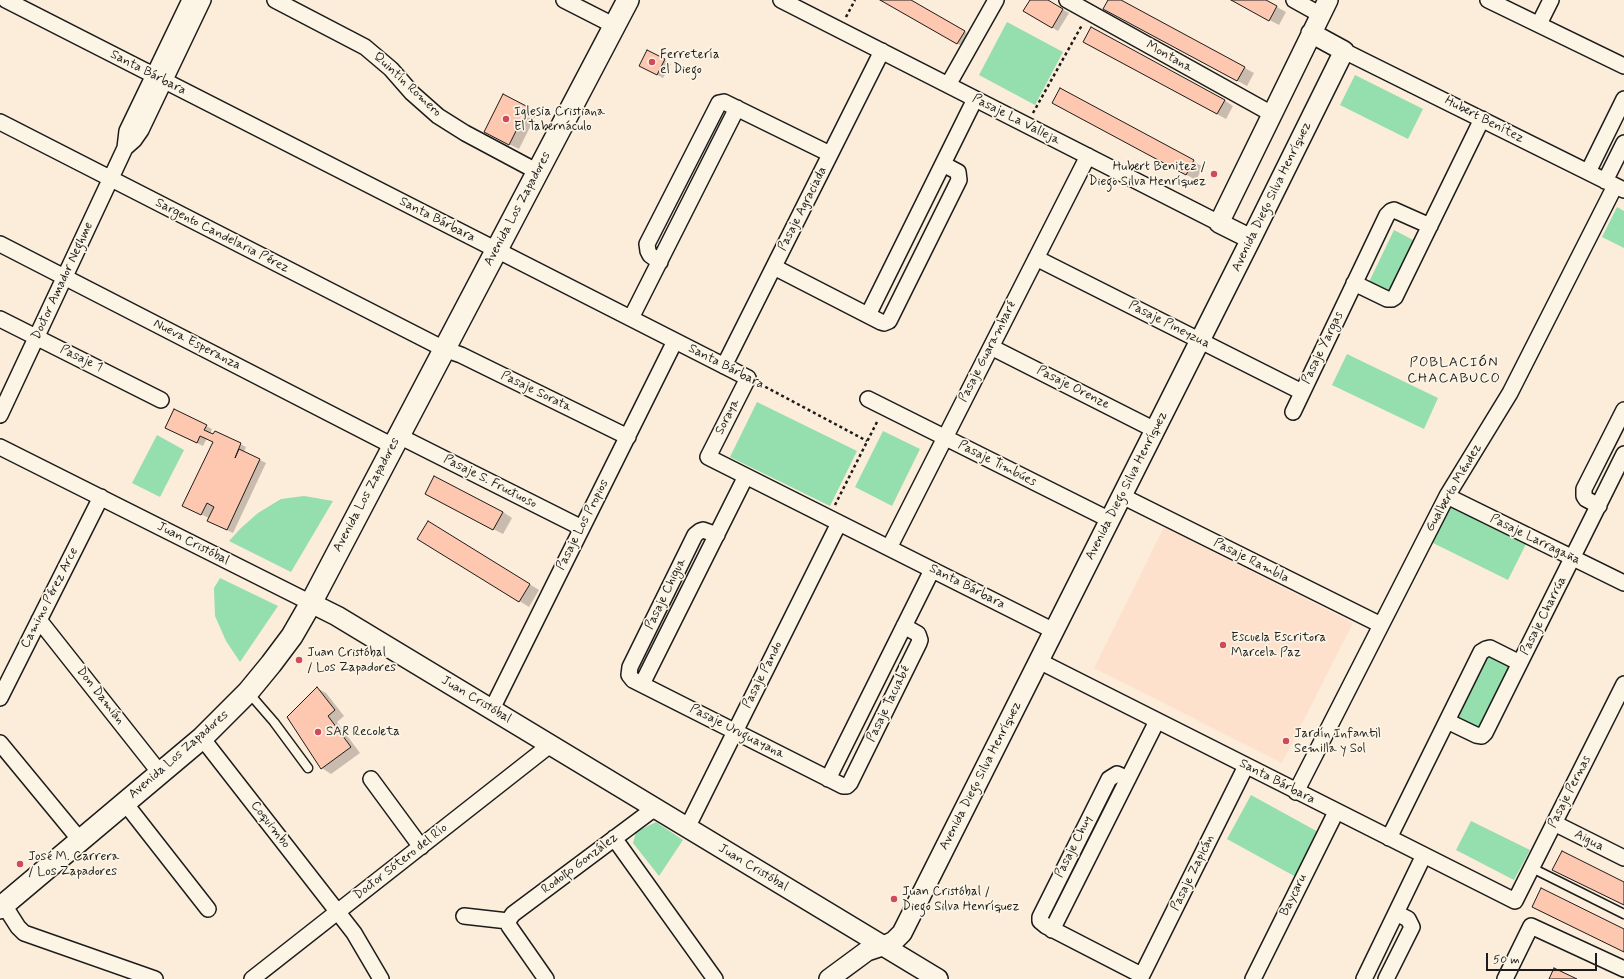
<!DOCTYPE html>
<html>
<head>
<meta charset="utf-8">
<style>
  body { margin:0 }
  #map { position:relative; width:1624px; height:979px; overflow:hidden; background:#fcecda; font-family:Mynerve,sans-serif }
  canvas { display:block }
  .scale { position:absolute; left:1486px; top:953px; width:111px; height:18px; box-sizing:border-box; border:2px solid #1c1c1c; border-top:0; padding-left:5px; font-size:12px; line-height:14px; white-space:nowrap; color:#1c1c1c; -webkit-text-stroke:3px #fcf5e5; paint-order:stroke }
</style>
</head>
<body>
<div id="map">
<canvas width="1624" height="979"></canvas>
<div class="scale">50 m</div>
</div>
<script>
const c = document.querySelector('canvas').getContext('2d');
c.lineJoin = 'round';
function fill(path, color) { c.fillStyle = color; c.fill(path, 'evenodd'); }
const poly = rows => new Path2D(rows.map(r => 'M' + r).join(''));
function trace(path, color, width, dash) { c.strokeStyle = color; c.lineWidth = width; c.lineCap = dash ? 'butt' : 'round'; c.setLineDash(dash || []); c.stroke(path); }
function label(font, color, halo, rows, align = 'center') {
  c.font = font + ' Mynerve,sans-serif'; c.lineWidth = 3.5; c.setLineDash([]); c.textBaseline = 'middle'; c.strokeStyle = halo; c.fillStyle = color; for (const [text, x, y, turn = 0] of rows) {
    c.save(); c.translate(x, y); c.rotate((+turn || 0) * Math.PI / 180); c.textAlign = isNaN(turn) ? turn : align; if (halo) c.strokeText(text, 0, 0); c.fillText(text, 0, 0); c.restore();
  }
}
const built = poly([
  [1164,527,1353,623,1282,763,1094,668]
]);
const green = poly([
  [1007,22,1063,52,1035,105,979,75],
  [1355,75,1423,109,1408,139,1340,105],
  [1617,207,1624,211,1624,248,1602,237],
  [1394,230,1415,241,1390,293,1369,282],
  [1347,354,1438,398,1424,429,1332,385],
  [757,402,857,451,830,506,730,457],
  [883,431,920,449,892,506,855,487],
  [157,435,184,450,160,497,132,483],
  [304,496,333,501,291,572,229,541,241,528,258,513,281,499],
  [1448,506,1526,544,1508,580,1431,542],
  [220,578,278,606,240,662,226,641,215,616,214,588],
  [1490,654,1509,663,1511,670,1482,730,1455,718,1483,656],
  [1251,795,1320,833,1296,877,1227,839],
  [1471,821,1530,850,1514,880,1456,850],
  [656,822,683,840,659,876,633,843,636,832]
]);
const shadow = poly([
  [882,0,909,0,974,37,967,49],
  [1031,0,1046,0,1069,13,1058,31,1024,11],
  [1110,0,1119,0,1254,73,1247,86,1114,14],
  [1232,0,1264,0,1286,12,1279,25],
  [1093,47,1224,100,1233,106,1226,119],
  [648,51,671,64,663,78,640,65],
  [503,95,537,113,519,149,494,137],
  [1063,108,1193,161,1203,167,1196,180],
  [206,426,212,429,210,434,240,444,246,447,244,452,266,463,233,533,214,524,209,518,190,509,214,442,207,438,203,446,173,431],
  [435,499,503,512,512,518,503,534],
  [438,528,539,590,529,607,419,539],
  [317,688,326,693,344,716,337,722,360,753,331,774,322,768],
  [1533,907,1624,930,1624,952,1542,912]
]);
const building = poly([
  [880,0,911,0,965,31,957,44,880,0],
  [1030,0,1048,0,1063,9,1052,28,1023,11,1030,0],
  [1108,0,1121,0,1245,67,1237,81,1103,9,1108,0],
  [1231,0,1266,0,1277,6,1269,21,1231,0],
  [1091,27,1225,100,1217,114,1083,42,1091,27],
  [647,50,665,59,657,75,639,66,647,50],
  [1060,88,1194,160,1186,175,1052,103,1060,88],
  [503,94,528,107,509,145,484,132,503,94],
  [174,409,207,425,204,430,213,434,215,431,241,443,235,458,239,449,260,459,227,530,207,521,214,507,207,503,201,515,182,506,213,442,200,436,197,443,165,428,174,409],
  [434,476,503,512,493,530,425,494,434,476],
  [428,521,530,584,519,602,417,539,428,521],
  [317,687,335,710,328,716,351,747,321,769,287,717,317,687],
  [1562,851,1624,882,1624,905,1552,870,1562,851],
  [1541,888,1624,929,1624,952,1532,907,1541,888],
  [1554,968,1577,979,1549,979,1554,968]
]);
const path = poly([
  [846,17,855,0],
  [1033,113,1082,25],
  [760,384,867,441],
  [835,505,878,420]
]);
const service = poly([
  [248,692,274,722,308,768],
  [1532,868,1624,914]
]);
const minor = poly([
  [6,0,748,378,708,457,1054,631],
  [275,0,365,47,391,69,412,93,438,116,465,133,538,172],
  [564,0,615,26],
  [781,0,1219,223],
  [1067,0,1272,114],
  [1294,0,1321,15],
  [1488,0,1624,66],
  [1539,24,1551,0],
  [1344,51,1624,190],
  [948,85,996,0],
  [0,122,444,349,461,355,628,437],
  [125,148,127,131,190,0],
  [1588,172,1624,99],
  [1605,181,1624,143],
  [0,244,393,446],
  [1036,258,1302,392],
  [660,262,650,255,648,251,647,244,719,103,724,102,830,154],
  [774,267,881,322,884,323,889,321,959,180,958,172,943,164],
  [1354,283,1387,299,1392,299,1395,297,1482,119],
  [868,315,975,99],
  [631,318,737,108],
  [0,319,161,400],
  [991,347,1155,430],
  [724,366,882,51],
  [868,399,1110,520],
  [1293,412,1387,215,1391,211,1394,210,1430,226],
  [0,415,125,148,134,140,141,130,203,0],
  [399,436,582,528],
  [0,447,311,603],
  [1122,496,1381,625],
  [1447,496,1624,583],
  [1599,506,1586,499,1584,496,1584,489,1624,410],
  [717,535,703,530,700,531,695,535,630,667,629,675,633,680,843,786,847,786,850,783,919,643,920,640,918,634,904,626],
  [889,548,1088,156],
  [39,620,160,773],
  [1039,661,1515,901,1624,684],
  [642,684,746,476],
  [0,698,101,497],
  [492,709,675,341],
  [1447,721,1476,735,1482,736,1485,733,1624,454],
  [202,738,354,933,381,979],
  [0,743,80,840],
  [371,779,421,847],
  [828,779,932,570],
  [1128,779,1117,774,1109,779,1040,917,1040,921,1046,926,1141,975],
  [1296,792,1447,496,1510,393,1615,186],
  [125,803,208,909],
  [1554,823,1624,858],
  [687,828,839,523],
  [614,838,715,979],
  [1389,838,1481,652,1486,649,1490,648,1520,663],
  [4,905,18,927,24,933,155,979],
  [464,916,508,921],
  [508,921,513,914,655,808],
  [508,921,509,926,546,979],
  [1052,930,1157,721],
  [252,979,550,745],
  [1140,979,1246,766],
  [1253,979,1336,812],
  [1364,979,1424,855],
  [1386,979,1412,927,1408,919,1396,913],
  [1505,979,1531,926,1624,969]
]);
const tertiary = poly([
  [1251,239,1219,223,1328,0],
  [311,603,337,616,938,979],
  [829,979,867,951,888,944,894,941,902,933,1251,239,1344,51,1311,33]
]);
const secondary = poly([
  [0,908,202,738,248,692,271,664,292,636,311,603,628,0]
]);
const markers = [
  [652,62,4,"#d1495b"],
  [506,119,4,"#d1495b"],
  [1214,174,4,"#d1495b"],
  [1223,645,4,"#d1495b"],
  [299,660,4,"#d1495b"],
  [318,732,4,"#d1495b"],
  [1286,741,4,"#d1495b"],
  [20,864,4,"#d1495b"],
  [894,899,4,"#d1495b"]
];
const poiNames = [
  ["Ferretería",660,55],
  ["el Diego",660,70],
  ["Iglesia Cristiana",514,112],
  ["El Tabernáculo",514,127],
  ["Hubert Benitez /",1206,167,"right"],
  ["Diego Silva Henríquez",1206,182,"right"],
  ["Escuela Escritora",1231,638],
  ["Marcela Paz",1231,653],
  ["Juan Cristóbal",307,653],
  ["/ Los Zapadores",307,668],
  ["SAR Recoleta",326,732],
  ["Jardín Infantil",1294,734],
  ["Semilla y Sol",1294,749],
  ["José M. Carrera",28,857],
  ["/ Los Zapadores",28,872],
  ["Juan Cristóbal /",902,892],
  ["Diego Silva Henríquez",902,907]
];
const streetNames = [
  ["Montana",1169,57,29],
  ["Santa Bárbara",148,73,27],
  ["Quintín Romero",407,85,43],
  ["Pasaje La Valleja",1016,120,27],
  ["Hubert Benítez",1484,120,27],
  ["Avenida Diego Silva Henríquez",1272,197,-64],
  ["Avenida Los Zapadores",518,209,-62],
  ["Pasaje Agraciada",803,209,-63],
  ["Santa Bárbara",437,220,27],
  ["Sargento Candelaria Pérez",222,236,27],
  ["Doctor Amador Neghme",63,281,-65],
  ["Pasaje Pineyzua",1169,325,27],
  ["Nueva Esperanza",197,345,27],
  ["Pasaje Yargas",1323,348,-64],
  ["Pasaje Guarambaré",988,352,-63],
  ["Pasaje 1",81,359,26],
  ["Santa Bárbara",726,367,27],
  ["Pasaje Orenze",1073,388,27],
  ["Pasaje Sorata",536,392,26],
  ["Soraya",728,417,-63],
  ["Pasaje Timbúes",997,464,27],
  ["Pasaje S. Fructuoso",490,482,27],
  ["Avenida Diego Silva Henríquez",1127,486,-63],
  ["Gualberto Méndez",1454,488,-60],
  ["Avenida Los Zapadores",367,495,-62],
  ["Pasaje Los Propios",583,525,-63],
  ["Pasaje Larragaña",1535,540,26],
  ["Juan Cristóbal",193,544,27],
  ["Pasaje Rambla",1251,561,27],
  ["Santa Bárbara",967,587,27],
  ["Pasaje Chigua",666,594,-64],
  ["Camino Pérez Arce",50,598,-63],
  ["Pasaje Charrúa",1544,616,-63],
  ["Pasaje Pando",763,675,-63],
  ["Don Damián",100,696,52],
  ["Juan Cristóbal",476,700,31],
  ["Pasaje Tacuabé",889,704,-64],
  ["Pasaje Uruguayana",737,732,27],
  ["Avenida Los Zapadores",179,755,-41],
  ["Avenida Diego Silva Henríquez",981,776,-63],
  ["Santa Bárbara",1277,782,27],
  ["Pasaje Pernas",1570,792,-63],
  ["Coquimbo",270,825,52],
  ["Aigua",1589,841,27],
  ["Pasaje Chuy",1074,847,-63],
  ["Doctor Sótero del Río",401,862,-38],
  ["Rodolfo González",580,864,-37],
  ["Juan Cristóbal",753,868,31],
  ["Pasaje Zapicán",1193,873,-64],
  ["Baycaru",1294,895,-64]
];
const neighbourhoodNames = [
  ["POBLACIÓN",1454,363],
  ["CHACABUCO",1454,379]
];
fill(built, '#fde1cd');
fill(green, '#95dead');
fill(shadow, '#0003');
fill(building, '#fec7b0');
trace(building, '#1c1c1c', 1);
trace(service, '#1c1c1c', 11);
trace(minor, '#1c1c1c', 18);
trace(tertiary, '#1c1c1c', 22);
trace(secondary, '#1c1c1c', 24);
trace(path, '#1c1c1c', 2.5, [3, 3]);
trace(service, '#fcf5e5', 8);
trace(minor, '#fcf5e5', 15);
trace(tertiary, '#fcf5e5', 19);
trace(secondary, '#fcf5e5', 21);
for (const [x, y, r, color] of markers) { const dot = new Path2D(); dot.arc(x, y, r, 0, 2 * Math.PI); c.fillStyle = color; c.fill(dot); trace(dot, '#fcf5e5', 1.5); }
label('13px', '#1c1c1c', '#fcf5e5', poiNames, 'left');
label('13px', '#1c1c1c', '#fcf5e5', streetNames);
c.letterSpacing = '1px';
label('14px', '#1c1c1c', '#fcf5e5', neighbourhoodNames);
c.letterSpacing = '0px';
</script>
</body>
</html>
